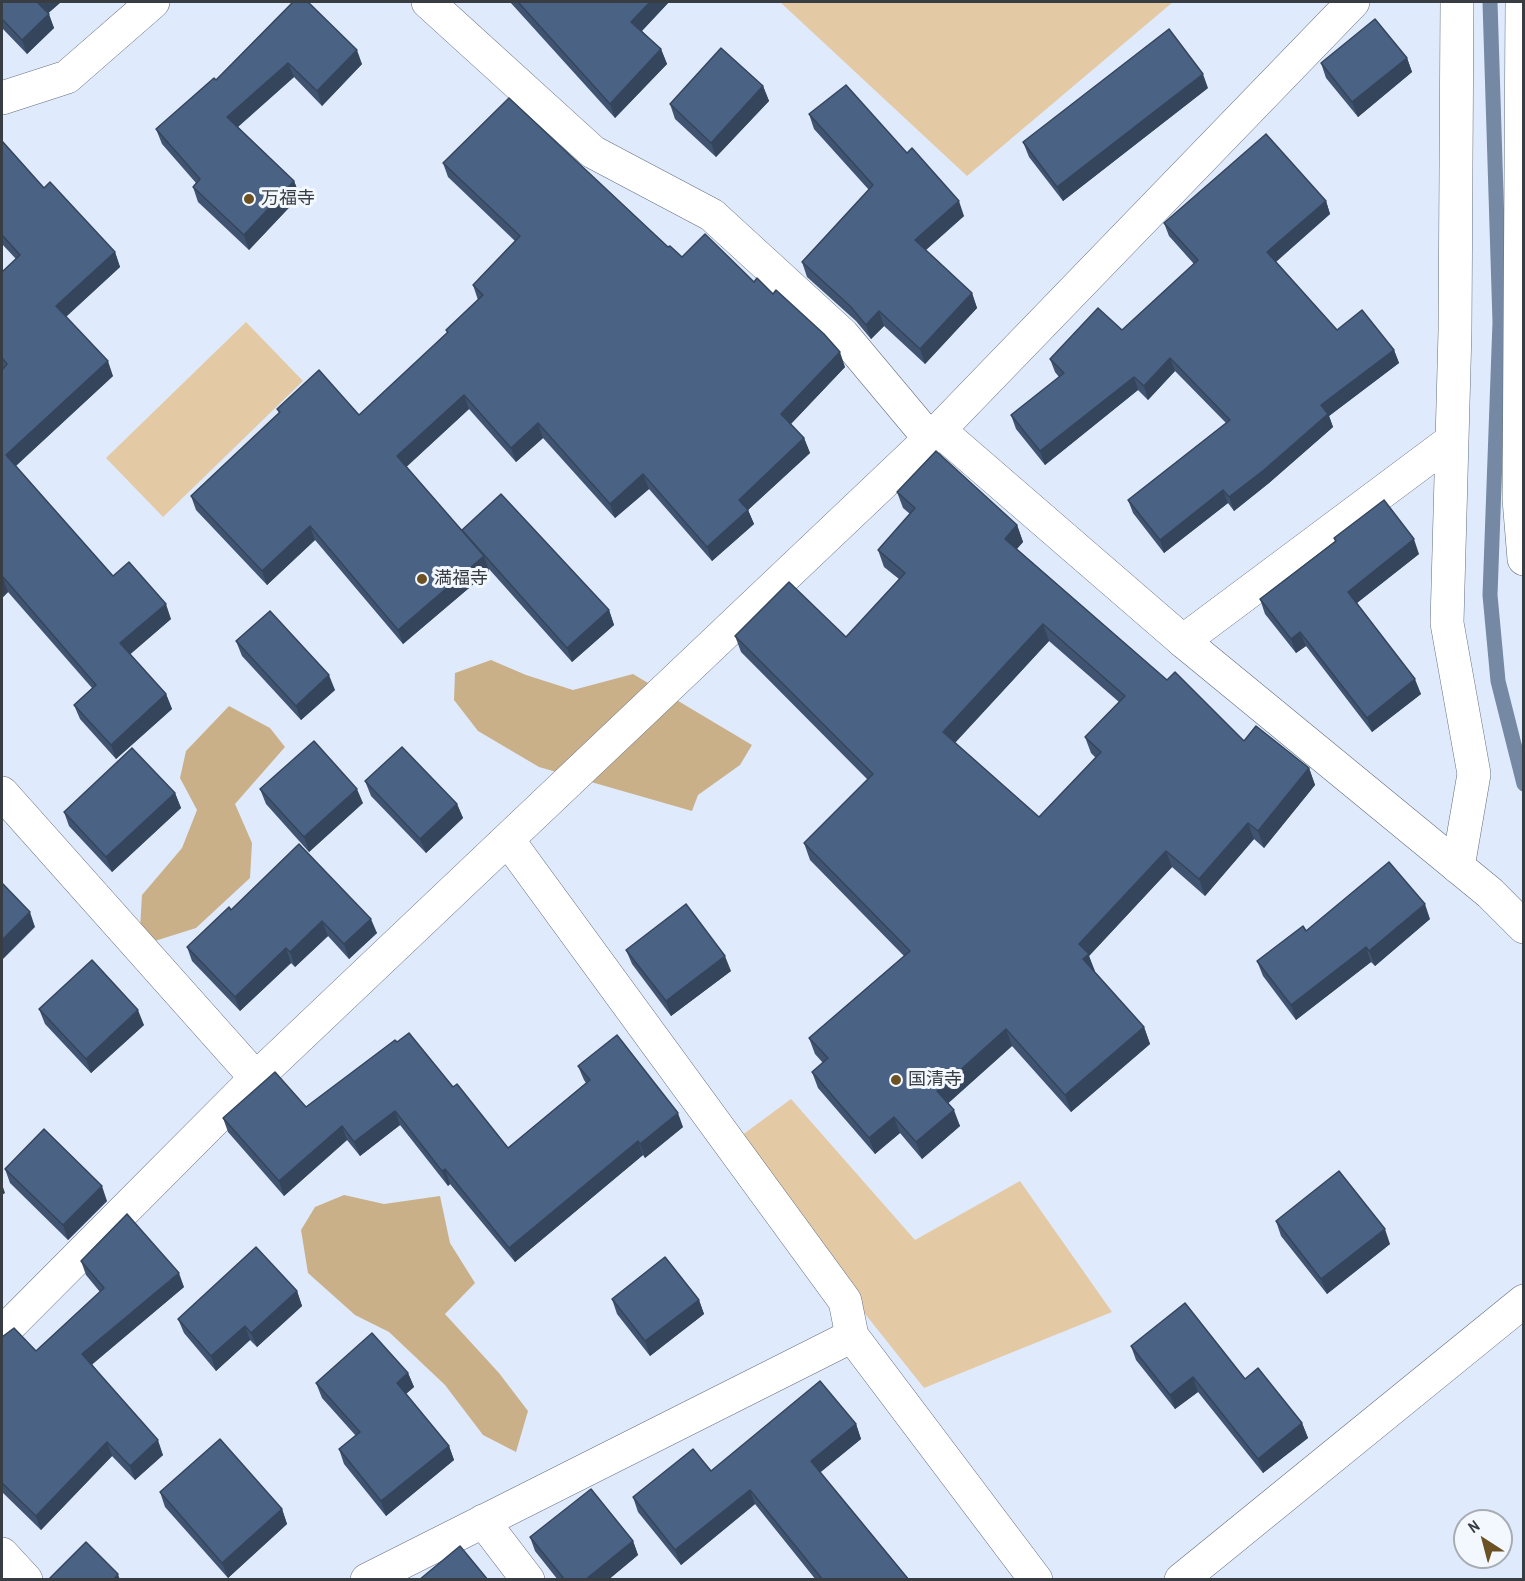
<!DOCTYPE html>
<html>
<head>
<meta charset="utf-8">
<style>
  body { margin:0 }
  #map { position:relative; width:1525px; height:1581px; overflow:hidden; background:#dfebfd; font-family:"Archivo Narrow",sans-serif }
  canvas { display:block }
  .frame { position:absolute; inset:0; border:3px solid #383c43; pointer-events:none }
  .north { position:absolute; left:1453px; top:1509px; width:60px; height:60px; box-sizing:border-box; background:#f3f8ff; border:2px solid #a8adb4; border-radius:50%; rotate:324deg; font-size:16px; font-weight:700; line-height:24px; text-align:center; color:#383c43 }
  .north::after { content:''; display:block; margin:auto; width:21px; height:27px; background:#6c5123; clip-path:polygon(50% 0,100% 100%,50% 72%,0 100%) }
</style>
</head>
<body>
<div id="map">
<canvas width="1525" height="1581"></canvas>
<div class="frame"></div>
<div class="north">N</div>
</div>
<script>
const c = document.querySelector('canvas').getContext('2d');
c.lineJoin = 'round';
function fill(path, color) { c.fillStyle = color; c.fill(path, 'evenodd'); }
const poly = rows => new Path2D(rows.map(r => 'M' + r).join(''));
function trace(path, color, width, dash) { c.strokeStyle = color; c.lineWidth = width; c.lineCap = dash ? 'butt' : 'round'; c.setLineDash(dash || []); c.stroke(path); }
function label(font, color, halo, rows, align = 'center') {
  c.font = font + ' "Archivo Narrow","Noto Sans JP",sans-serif'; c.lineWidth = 6; c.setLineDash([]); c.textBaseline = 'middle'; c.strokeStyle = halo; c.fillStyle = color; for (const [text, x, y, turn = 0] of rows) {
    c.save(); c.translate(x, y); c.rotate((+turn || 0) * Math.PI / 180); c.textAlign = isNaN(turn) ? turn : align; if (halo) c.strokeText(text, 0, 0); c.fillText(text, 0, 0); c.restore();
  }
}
const green = poly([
  [780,2,1173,2,967,176],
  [246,322,303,381,163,517,106,458],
  [791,1099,915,1240,1020,1181,1112,1312,924,1388,730,1144]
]);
const forest = poly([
  [491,660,526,675,573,690,633,674,752,745,740,765,698,795,692,811,539,767,478,731,454,700,455,673],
  [229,706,270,728,285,747,235,804,252,843,250,878,196,928,139,946,142,895,182,848,197,810,180,778,186,751],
  [344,1195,384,1204,440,1196,450,1243,475,1283,445,1314,499,1373,528,1411,516,1452,483,1435,445,1385,389,1332,355,1315,308,1273,301,1230,315,1207]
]);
const stream = poly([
  [1490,2,1500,322,1490,595,1498,681,1524,784]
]);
const street = poly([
  [428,2,593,152,712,215,843,335,930,439],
  [1457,2,1455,331,1447,623,1474,774,1458,867],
  [1522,2,1519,499,1524,559],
  [2,98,67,77,153,2],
  [1183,641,1452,440],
  [2,793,256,1078],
  [508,840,845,1301,852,1336],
  [2,1333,256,1078,939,430,1353,2],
  [483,1521,528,1580],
  [2,1554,26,1580],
  [367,1580,852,1336,1036,1580],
  [1181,1580,1524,1301]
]);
const secondary = poly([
  [939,430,1183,641,1490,893,1524,927]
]);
const wall = poly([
  [2,2,61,2,48,13,54,28,27,54,2,28],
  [293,2,362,64,322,106,294,77,238,127,294,181,300,196,249,250,198,202,193,187,196,183,162,144,156,129,216,80],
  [510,2,669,2,642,31,661,49,667,64,615,118],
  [1407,58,1412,72,1358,117,1326,78,1321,63],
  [763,86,769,101,716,157,675,119,670,104],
  [1208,88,1063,201,1029,157,1023,142],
  [809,114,964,216,926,250,972,293,977,308,925,364,884,326,871,339,856,321,807,277,802,262,869,190,814,129],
  [2,141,44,188,115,252,120,267,66,317,113,376,16,466,113,576,171,619,130,654,166,694,172,709,116,759,80,719,74,705,92,688,8,592,2,598,2,370,3,368,2,366,2,272,16,259,2,244],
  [443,163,668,247,682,257,754,282,845,367,791,424,804,438,810,453,748,510,754,524,712,561,649,489,615,518,543,438,516,462,469,409,406,467,462,531,609,610,614,625,572,662,489,569,489,571,403,644,315,540,267,585,196,510,191,496,279,413,277,409,359,415,447,333,446,330,478,300,473,285,515,241,448,177],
  [1326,201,1330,214,1276,262,1337,330,1394,350,1399,363,1329,416,1333,427,1269,483,1234,511,1228,503,1164,553,1133,513,1128,500,1226,423,1175,371,1148,400,1138,390,1045,465,1016,429,1011,415,1059,377,1055,372,1050,359,1122,330,1194,264,1169,236,1164,223],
  [897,492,1017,525,1023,542,1017,549,1167,680,1244,741,1309,768,1315,785,1264,848,1254,839,1205,896,1172,867,1089,956,1094,971,1144,1027,1150,1044,1071,1112,1012,1046,948,1103,960,1126,922,1159,900,1133,875,1154,818,1088,812,1072,823,1063,815,1054,809,1038,904,956,810,860,804,843,868,780,741,652,735,636,846,637,899,579,884,567,878,550,910,514,903,508],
  [1049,641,1119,702,1085,737,1091,753,1096,758,1039,817,955,743],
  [1334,538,1419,554,1357,603,1421,694,1372,732,1306,646,1296,653,1265,614,1260,599,1335,541],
  [236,641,335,690,301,720,242,656],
  [365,781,457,804,463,818,426,853,371,796],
  [260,789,363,803,309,852,266,804],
  [175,793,181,808,112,872,69,826,64,812],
  [299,844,377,933,349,959,328,936,295,967,291,963,240,1011,192,961,187,947,231,910],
  [1430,919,1375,966,1371,962,1296,1020,1263,976,1257,961,1306,931],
  [626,950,731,971,671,1016,632,964],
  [39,1009,144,1025,91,1073,45,1024],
  [397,1042,453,1087,508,1148,586,1083,584,1080,578,1066,683,1127,645,1158,643,1155,515,1262,450,1184,448,1186,400,1125,360,1156,347,1140,284,1196,228,1132,223,1118,306,1107],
  [5,1169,107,1201,68,1240,10,1183],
  [1276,1221,1390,1244,1327,1294,1281,1236],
  [81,1261,184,1287,92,1364,163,1455,135,1480,112,1456,41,1530,2,1492,2,1337,36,1351,100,1292,86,1275],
  [297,1291,302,1306,257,1347,250,1340,216,1371,184,1333,178,1319],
  [612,1299,699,1300,704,1314,650,1356,617,1314],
  [1131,1346,1245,1379,1302,1423,1308,1438,1263,1473,1198,1392,1175,1409,1136,1360],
  [408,1373,414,1387,406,1394,449,1446,454,1460,386,1516,344,1464,339,1449,356,1436,322,1398,316,1383],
  [856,1424,861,1439,820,1472,909,1580,816,1580,755,1504,681,1565,638,1512,633,1497],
  [160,1492,282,1509,287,1524,228,1578,165,1507],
  [530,1537,633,1541,638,1555,608,1580,558,1580,535,1551]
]);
const shadedWall = poly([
  [40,2,61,2,44,17,38,3],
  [650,2,669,2,637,36,631,22],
  [49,14,54,28,27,54,22,40],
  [661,49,667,64,615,118,610,104],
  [357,50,362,64,322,106,317,91],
  [1407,58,1412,72,1358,117,1352,102],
  [288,63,294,77,233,131,227,117],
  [1203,74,1208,88,1063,201,1057,187],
  [763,86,769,101,716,157,711,143],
  [294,181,300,196,249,250,244,235],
  [959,201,964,216,920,255,915,240],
  [1326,201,1330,214,1272,265,1267,252],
  [115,252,120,267,61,321,56,306],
  [972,293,977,308,925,364,920,349],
  [879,311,884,326,871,339,866,325],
  [1394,350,1399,363,1329,416,1333,427,1269,483,1234,511,1229,497,1321,405],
  [840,352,845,367,786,429,781,414],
  [1170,358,1175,371,1148,400,1144,386],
  [108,361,113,376,11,470,6,455],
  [1134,377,1138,390,1045,465,1040,451],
  [464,395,469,409,402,471,397,456],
  [538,423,543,438,516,462,511,448],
  [804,438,810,453,748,510,754,524,712,561,707,547,739,500],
  [643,474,649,489,615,518,610,504],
  [1223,490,1228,503,1164,553,1160,540],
  [1017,525,1023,542,1011,555,1005,539],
  [310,526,315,540,267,585,262,571],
  [1414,539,1419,554,1353,606,1348,592],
  [484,556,489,571,403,644,398,630],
  [3,577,8,592,2,598,2,578],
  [166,604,171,619,126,658,120,643],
  [609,610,614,625,572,662,567,648],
  [1043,624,1049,641,949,749,943,732],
  [1300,632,1306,646,1296,653,1291,639],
  [329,675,335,690,301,720,296,706],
  [1415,679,1421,694,1372,732,1367,718],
  [166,694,172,709,116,759,111,745],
  [1309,768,1315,785,1264,848,1258,831],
  [357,789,363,803,309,852,304,837],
  [175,793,181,808,112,872,106,857],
  [457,804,463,818,426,853,420,839],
  [1248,823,1254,839,1205,896,1199,879],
  [1166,851,1172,867,1089,956,1095,971,1090,976,1079,944],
  [1425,904,1430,919,1375,966,1369,951],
  [30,912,35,927,2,960,2,940],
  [371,919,377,933,349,959,344,944],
  [322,921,328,936,295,967,290,952],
  [1366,947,1371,962,1296,1020,1291,1005],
  [286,948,291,963,240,1011,235,997],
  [725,956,731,971,671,1016,666,1001],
  [138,1010,144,1025,91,1073,86,1059],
  [1144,1027,1150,1044,1071,1112,1065,1095],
  [1006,1029,1012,1046,943,1108,937,1091],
  [954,1110,960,1126,922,1159,916,1142],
  [395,1111,400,1125,360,1156,354,1142],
  [678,1113,683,1127,645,1158,640,1144],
  [894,1117,900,1133,875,1154,869,1138],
  [342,1126,347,1140,284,1196,279,1181],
  [638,1141,643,1155,515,1262,509,1248],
  [445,1169,450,1184,448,1186,442,1171],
  [2,1184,5,1193,2,1195],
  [102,1186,107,1201,68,1240,63,1225],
  [1385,1229,1390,1244,1327,1294,1321,1279],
  [179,1273,184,1287,88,1368,82,1354],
  [297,1291,302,1306,257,1347,251,1333],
  [699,1300,704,1314,650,1356,645,1341],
  [245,1326,250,1340,216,1371,211,1356],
  [408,1373,414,1387,402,1397,397,1383],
  [1193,1377,1198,1392,1175,1409,1170,1395],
  [1302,1423,1308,1438,1263,1473,1258,1459],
  [856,1424,861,1439,816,1476,811,1461],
  [158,1440,163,1455,135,1480,130,1466],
  [107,1442,112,1456,41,1530,36,1516],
  [449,1446,454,1460,386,1516,381,1501],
  [750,1490,755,1504,681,1565,675,1550],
  [282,1509,287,1524,228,1578,222,1563],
  [633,1541,638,1555,608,1580,585,1580],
  [118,1574,120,1580,113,1580]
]);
const building = poly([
  [2,2,40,2,38,3,49,14,22,40,2,19,2,2],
  [293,2,308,2,357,50,317,91,288,63,227,117,294,181,244,235,193,187,200,179,156,129,214,78,216,80,293,2],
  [518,2,650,2,631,22,661,49,610,104,518,2],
  [1375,19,1407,58,1352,102,1321,63,1375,19],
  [1169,29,1203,74,1057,187,1023,142,1169,29],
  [721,48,763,86,711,143,670,104,721,48],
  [846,85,907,153,912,148,959,201,915,240,972,293,920,349,879,311,866,325,850,306,802,262,873,185,809,114,846,85],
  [509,98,668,247,670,246,682,257,705,234,754,282,757,278,773,294,776,290,824,334,840,352,781,414,804,438,739,500,748,510,707,547,643,474,610,504,538,423,511,448,464,395,397,456,484,556,398,630,310,526,262,571,191,496,280,412,277,409,319,370,359,415,448,332,446,330,483,295,473,285,520,236,443,163,509,98],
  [1266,134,1326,201,1267,252,1337,330,1362,310,1394,350,1321,405,1328,414,1264,470,1229,497,1223,490,1160,540,1128,500,1230,420,1170,358,1144,386,1134,377,1040,451,1011,415,1064,373,1050,359,1098,308,1122,330,1198,260,1164,223,1266,134],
  [2,141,44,188,50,182,115,252,56,306,108,361,6,455,113,576,129,562,166,604,120,643,166,694,111,745,74,705,96,685,3,577,2,578,2,370,7,364,2,358,2,272,20,255,2,235,2,141],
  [936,451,1017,525,1005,539,1167,680,1175,672,1244,741,1256,726,1309,768,1258,831,1248,823,1199,879,1166,851,1079,944,1089,954,1083,959,1144,1027,1065,1095,1006,1029,937,1091,954,1110,916,1142,894,1117,869,1138,812,1072,828,1058,809,1038,910,951,804,843,873,774,735,636,789,582,846,637,905,573,878,550,915,508,897,492,936,451],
  [1043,624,1125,696,1085,737,1101,752,1039,817,943,732,1043,624],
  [501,494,609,610,567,648,462,530,501,494],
  [1384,500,1414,539,1348,592,1415,679,1367,718,1300,632,1291,639,1260,599,1336,541,1334,538,1384,500],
  [270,611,329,675,296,706,236,641,270,611],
  [314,741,357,789,304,837,260,789,314,741],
  [402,747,457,804,420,839,365,781,402,747],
  [132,748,175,793,106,857,64,812,132,748],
  [299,844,371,919,344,944,322,921,290,952,286,948,235,997,187,947,229,907,231,910,299,844],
  [1389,862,1425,904,1369,951,1366,947,1291,1005,1257,961,1303,926,1306,931,1389,862],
  [2,883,30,912,2,940,2,883],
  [686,904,725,956,666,1001,626,950,686,904],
  [92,960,138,1010,86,1059,39,1009,92,960],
  [409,1033,453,1087,457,1084,508,1148,590,1080,578,1066,617,1035,678,1113,640,1144,638,1141,509,1248,445,1169,442,1171,395,1111,354,1142,342,1126,279,1181,223,1118,275,1072,306,1107,395,1040,397,1042,409,1033],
  [44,1129,102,1186,63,1225,5,1169,44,1129],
  [1339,1171,1385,1229,1321,1279,1276,1221,1339,1171],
  [127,1214,179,1273,82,1354,158,1440,130,1466,107,1442,36,1516,2,1483,2,1337,14,1328,36,1351,104,1288,81,1261,127,1214],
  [256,1247,297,1291,251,1333,245,1326,211,1356,178,1319,256,1247],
  [665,1257,699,1300,645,1341,612,1299,665,1257],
  [1185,1303,1245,1379,1258,1368,1302,1423,1258,1459,1193,1377,1170,1395,1131,1346,1185,1303],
  [372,1333,408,1373,397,1383,449,1446,381,1501,339,1449,360,1432,316,1383,372,1333],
  [820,1381,856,1424,811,1461,909,1580,823,1580,750,1490,675,1550,633,1497,693,1449,711,1471,820,1381],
  [220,1439,282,1509,222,1563,160,1492,220,1439],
  [591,1489,633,1541,585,1580,565,1580,530,1537,591,1489],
  [86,1542,118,1574,113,1580,48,1580,86,1542],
  [460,1546,488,1580,419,1580,460,1546]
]);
const markers = [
  [249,199,6,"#6c5123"],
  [422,579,6,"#6c5123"],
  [896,1080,6,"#6c5123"]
];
const poiNames = [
  ["万福寺",261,199],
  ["満福寺",434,579],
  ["国清寺",908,1080]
];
fill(green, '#e3caa5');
fill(forest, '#cab088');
trace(stream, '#7588a4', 15);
trace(street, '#636e7d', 34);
trace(secondary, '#636e7d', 34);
trace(street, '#fff', 33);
trace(secondary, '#fff', 33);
fill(wall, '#405471');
fill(shadedWall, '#34455c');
fill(building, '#4a6283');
trace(building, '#34455c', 1.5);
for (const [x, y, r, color] of markers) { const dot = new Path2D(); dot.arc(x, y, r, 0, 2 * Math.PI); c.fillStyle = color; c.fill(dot); trace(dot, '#f3f8ff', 2); }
label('18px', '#383c43', '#f3f8ff', poiNames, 'left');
</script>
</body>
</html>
